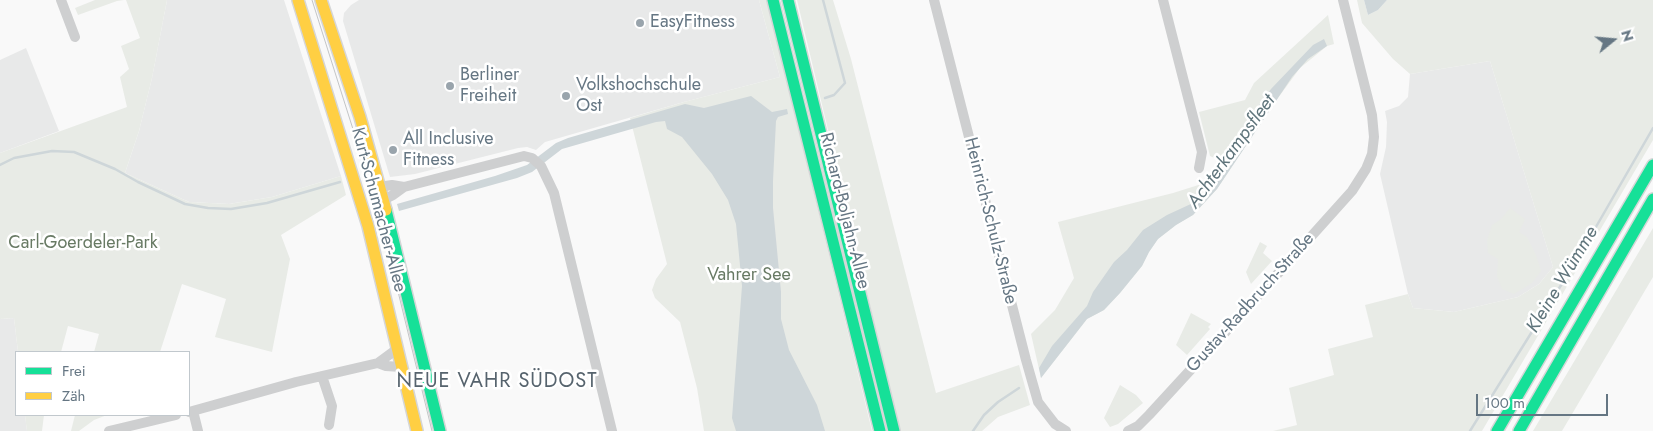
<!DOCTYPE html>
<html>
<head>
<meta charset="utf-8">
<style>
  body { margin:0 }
  #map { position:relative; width:1653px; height:431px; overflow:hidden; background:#f9f9f9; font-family:Jost,sans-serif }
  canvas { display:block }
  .legend { position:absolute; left:15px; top:351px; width:175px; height:65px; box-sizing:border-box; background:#fff; border:1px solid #c1c8cd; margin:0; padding:6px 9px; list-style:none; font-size:15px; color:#657683 }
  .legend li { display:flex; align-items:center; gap:10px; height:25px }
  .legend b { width:25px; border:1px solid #c1c8cd }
  .north { position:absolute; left:1588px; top:15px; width:50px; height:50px; -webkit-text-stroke:4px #fff; paint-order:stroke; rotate:73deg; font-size:14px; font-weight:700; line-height:20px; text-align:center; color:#657683 }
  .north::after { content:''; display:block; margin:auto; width:18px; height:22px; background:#657683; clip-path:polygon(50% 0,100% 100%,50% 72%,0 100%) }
  .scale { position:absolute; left:1476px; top:394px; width:132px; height:22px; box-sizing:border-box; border:2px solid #657683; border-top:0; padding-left:6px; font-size:15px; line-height:18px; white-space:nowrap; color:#657683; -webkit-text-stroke:4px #fff; paint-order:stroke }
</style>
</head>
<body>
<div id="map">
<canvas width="1653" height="431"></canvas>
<ul class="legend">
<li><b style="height:6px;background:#16e098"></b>Frei</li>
<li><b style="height:6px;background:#ffcf43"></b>Zäh</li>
</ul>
<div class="north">N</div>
<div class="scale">100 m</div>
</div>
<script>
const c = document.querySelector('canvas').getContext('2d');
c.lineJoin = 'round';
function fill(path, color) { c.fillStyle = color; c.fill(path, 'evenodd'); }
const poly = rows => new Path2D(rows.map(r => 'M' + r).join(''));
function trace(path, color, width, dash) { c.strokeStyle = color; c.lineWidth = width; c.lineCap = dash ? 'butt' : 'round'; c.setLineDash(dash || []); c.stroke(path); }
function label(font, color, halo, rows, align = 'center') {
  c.font = font + ' Jost,sans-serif'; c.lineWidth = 5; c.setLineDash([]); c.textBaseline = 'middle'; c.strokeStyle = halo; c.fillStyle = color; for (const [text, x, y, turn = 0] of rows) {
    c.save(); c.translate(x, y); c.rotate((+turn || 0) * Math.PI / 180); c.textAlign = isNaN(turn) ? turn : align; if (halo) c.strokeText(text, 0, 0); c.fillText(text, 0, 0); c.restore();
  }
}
const built = poly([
  [167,0,284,0,341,176,272,197,229,204,189,202,125,173,139,131,152,78],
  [359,0,759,0,780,77,684,102,545,142,536,150,527,147,518,148,415,174,390,177,343,21,344,13,351,5],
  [26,48,59,131,0,153,0,60],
  [1490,61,1553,267,1539,284,1518,297,1454,312,1413,308,1408,294,1380,174,1386,147,1387,122,1385,111,1399,106,1408,97,1410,74],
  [14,318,18,352,16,352,16,415,25,415,27,431,0,431,0,319]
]);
const green = poly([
  [95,0,124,0,117,1,78,15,75,8],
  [126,0,167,0,152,78,139,131,125,173,189,202,229,204,272,197,341,176,346,195,281,235,290,259,272,352,215,337,226,299,182,284,160,352,94,352,99,334,68,326,61,352,18,352,14,318,0,319,0,153,127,107,120,77,129,69,121,46,140,38],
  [759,0,767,0,872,431,704,431,697,388,680,322,655,298,652,290,656,279,667,264,630,118,684,102,780,77],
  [797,0,833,0,851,59,936,393,1019,365,1030,405,998,417,982,431,900,431],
  [1357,0,1364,0,1368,15,1378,10,1387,0,1653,0,1653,140,1482,431,1273,431,1297,425,1289,388,1334,375,1328,349,1373,337,1365,305,1408,294,1413,308,1454,312,1518,297,1539,284,1553,267,1490,61,1410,74,1393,59,1362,23],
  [1328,15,1334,44,1327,46,1300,68,1275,102,1217,189,1193,215,1176,225,1158,239,1149,252,1142,266,1120,293,1104,310,1087,319,1041,378,1031,334,1055,310,1074,278,1058,222,1173,193,1208,182,1221,161,1210,156,1199,112,1245,100,1254,83],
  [1510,208,1525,219,1519,232,1527,237,1536,255,1541,271,1532,283,1514,294,1502,289,1497,276,1498,259,1488,253,1487,241,1492,225,1501,219],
  [1653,228,1653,277,1562,431,1533,431],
  [1260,242,1267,246,1263,253,1272,261,1251,284,1246,272],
  [1191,313,1211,324,1208,327,1210,329,1187,355,1176,345],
  [1120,385,1136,395,1143,403,1118,424,1110,427,1104,418],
  [25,415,44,415,42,431,27,431],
  [75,415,107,415,94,420,79,431,71,431]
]);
const water = poly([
  [1364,0,1387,0,1378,10,1368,15],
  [1324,39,1327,46,1308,59,1292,77,1217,189,1193,215,1176,225,1158,239,1149,252,1142,266,1120,293,1104,310,1087,319,1041,378,1039,368,1052,346,1087,306,1093,292,1114,262,1127,250,1143,230,1167,215,1193,203,1200,198,1232,152,1256,109,1271,89,1313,45],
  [751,96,772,112,787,109,788,114,778,117,776,121,773,181,773,208,781,292,781,319,789,350,817,405,825,431,736,431,732,418,742,286,736,224,728,200,712,174,682,137,667,129,665,121,656,122,562,149,532,172,517,178,399,211,397,204,495,176,527,165,556,143,568,138,685,104,704,108]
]);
const stream = poly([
  [823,0,845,83,834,95,825,98],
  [0,165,14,158,52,151,74,152,115,169,138,182,185,204,208,208,231,209,267,203,340,182],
  [973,431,984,415,998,402,1019,388],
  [1470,431,1578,258,1653,128]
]);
const street = poly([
  [61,0,75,37],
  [934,0,1026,360,1038,402,1055,424,1066,431],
  [1163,0,1202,152,1199,168],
  [379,187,392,185,404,187],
  [383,200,393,195,404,187,524,156,532,158,541,166,554,193,612,431],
  [378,363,386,366,401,367],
  [322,376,332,406,329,425],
  [193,411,198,431],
  [189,412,296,382,378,363,397,349],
  [109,431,176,415],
  [1128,431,1138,426,1149,415,1229,328,1352,191,1366,169,1372,154,1374,137,1372,115,1343,0]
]);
const fast = poly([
  [773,0,880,431],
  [788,0,894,431],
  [386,210,440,431],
  [1497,431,1653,165],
  [1519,431,1653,199]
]);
const slow = poly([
  [298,0,368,226,417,431],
  [321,0,360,117,386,210]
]);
const tram = poly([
  [312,0,365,167,393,271,432,431]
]);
const markers = [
  [640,23,5,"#99a4ac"],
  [450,86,5,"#99a4ac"],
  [566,96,5,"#99a4ac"],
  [393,150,5,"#99a4ac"]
];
const poiNames = [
  ["EasyFitness",650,23],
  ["Berliner",460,76],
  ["Freiheit",460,97],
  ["Volkshochschule",576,86],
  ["Ost",576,107],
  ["All Inclusive",403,140],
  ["Fitness",403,161]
];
const streetNames = [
  ["Kurt-Schumacher-Allee",378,210,75],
  ["Richard-Boljahn-Allee",844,211,76],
  ["Heinrich-Schulz-Straße",990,221,76],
  ["Gustav-Radbruch-Straße",1251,303,-48]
];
const parkNames = [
  ["Carl-Goerdeler-Park",83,244],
  ["Vahrer See",749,276]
];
const waterNames = [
  ["Achterkampsfleet",1232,152,-54],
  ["Kleine Wümme",1563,280,-59]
];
const quarterNames = [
  ["NEUE VAHR SÜDOST",497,382]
];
fill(built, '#e8e9e9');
fill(green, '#e8ebe6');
fill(water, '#ced6d9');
trace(stream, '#ced6d9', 2.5);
trace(fast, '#d5d6d7', 14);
trace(slow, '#d5d6d7', 14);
trace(street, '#cecfd0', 10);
trace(fast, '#16e098', 11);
trace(slow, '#ffcf43', 11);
trace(tram, '#c3c5c6', 1);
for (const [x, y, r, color] of markers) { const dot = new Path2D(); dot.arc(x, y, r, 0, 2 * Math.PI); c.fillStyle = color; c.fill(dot); trace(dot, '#fff', 2); }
label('18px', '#657683', '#fff', poiNames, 'left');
label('18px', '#657683', '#fff', streetNames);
label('18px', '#687a64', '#fff', parkNames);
label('italic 19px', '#60757c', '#fff', waterNames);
c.letterSpacing = '1px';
label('20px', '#57646e', '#fff', quarterNames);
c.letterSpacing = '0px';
</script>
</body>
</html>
